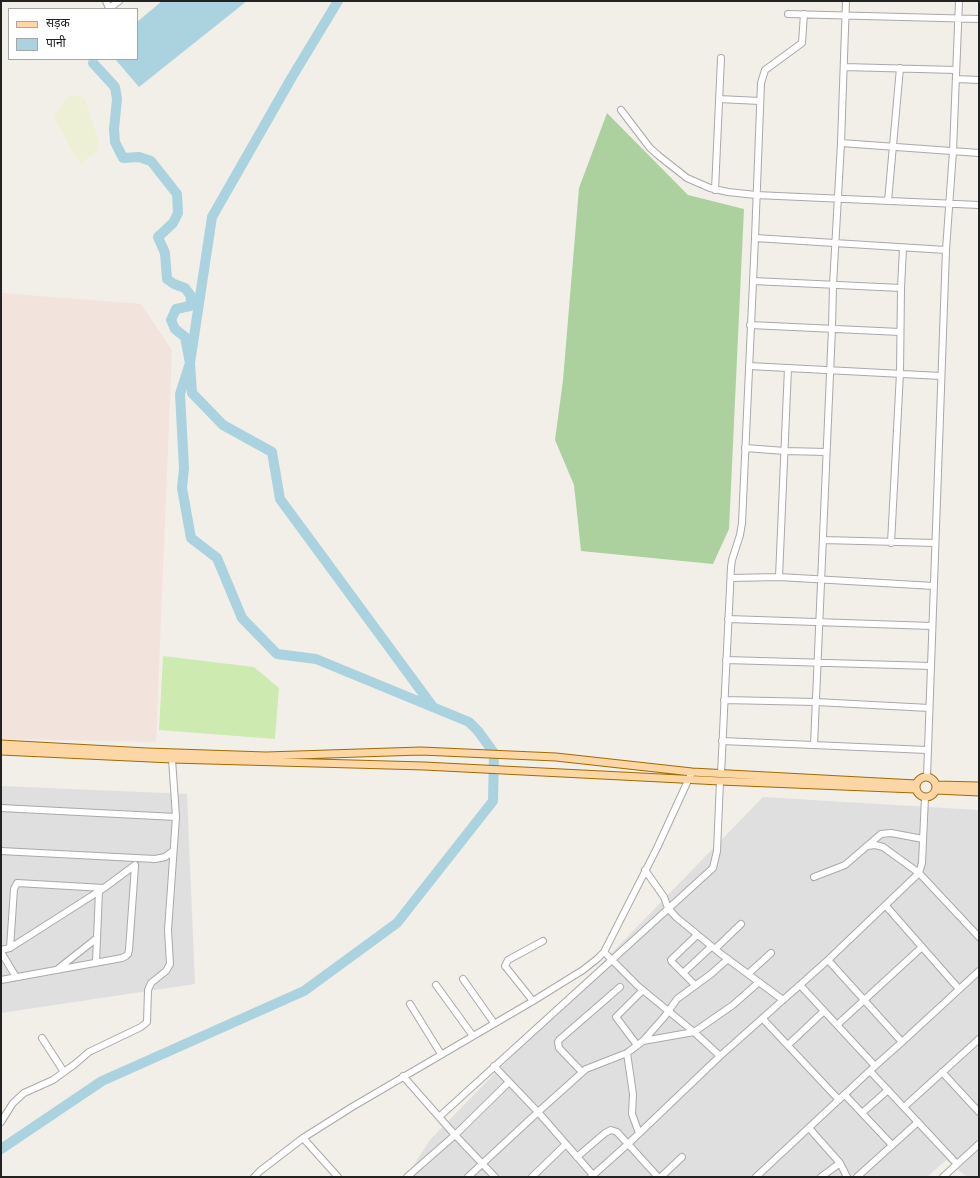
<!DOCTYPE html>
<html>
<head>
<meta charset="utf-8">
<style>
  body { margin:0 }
  #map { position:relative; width:980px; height:1178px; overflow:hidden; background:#f2efe9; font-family:Raleway,"Noto Sans Devanagari",sans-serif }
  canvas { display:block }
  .frame { position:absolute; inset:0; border:2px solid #222; pointer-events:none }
  .legend { position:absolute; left:8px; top:8px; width:130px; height:52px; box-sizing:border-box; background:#fff; border:1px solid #a7a7a7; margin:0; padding:5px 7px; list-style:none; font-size:12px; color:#222 }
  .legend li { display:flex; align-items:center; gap:8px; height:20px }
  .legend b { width:20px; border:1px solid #a7a7a7 }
</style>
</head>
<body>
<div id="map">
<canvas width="980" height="1178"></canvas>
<div class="frame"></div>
<ul class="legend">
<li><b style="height:5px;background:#fcd6a4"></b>सड़क</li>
<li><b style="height:11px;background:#aad3df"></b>पानी</li>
</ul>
</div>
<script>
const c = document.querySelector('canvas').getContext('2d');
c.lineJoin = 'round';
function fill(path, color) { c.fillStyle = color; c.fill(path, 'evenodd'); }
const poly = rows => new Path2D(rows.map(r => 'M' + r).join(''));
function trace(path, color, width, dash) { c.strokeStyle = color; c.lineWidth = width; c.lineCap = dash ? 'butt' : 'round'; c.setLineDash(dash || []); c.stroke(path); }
const residential = poly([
  [1,786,187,794,195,984,1,1013],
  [763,797,979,810,979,1177,967,1177,946,1160,927,1177,406,1177,430,1140]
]);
const military = poly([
  [1,293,141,304,172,350,156,742,1,739]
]);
const farmland = poly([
  [78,95,85,99,99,142,97,151,81,163,78,161,54,117,67,97]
]);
const grass = poly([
  [163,656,254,667,279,688,275,739,159,730]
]);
const forest = poly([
  [607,113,688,195,744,209,729,529,713,564,581,551,574,485,555,440,563,380,579,188]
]);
const water = poly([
  [162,1,247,1,139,87,115,59,137,59,137,22]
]);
const river = poly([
  [338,1,292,77,212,217,190,363,192,393,223,425,272,452,280,499,433,707],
  [1,1149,102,1081,304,991,397,923,493,801,494,753,478,731,469,722,316,659,277,654,242,618,217,558,191,538,182,488,184,468,180,394,190,363,185,337,175,329,171,320,176,309,190,306,191,296,185,288,174,284,167,279,165,253,158,237,173,223,178,213,177,194,151,161,139,157,123,158,115,142,114,129,117,99,115,87,93,63]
]);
const minor = poly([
  [106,1,108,6,111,7,119,1],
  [788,14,979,19],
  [844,67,956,70],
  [956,79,979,80],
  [719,99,760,101],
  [621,110,650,148,659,156,687,178,710,188,728,192,756,195,979,205],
  [841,143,979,153],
  [715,190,721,58],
  [888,201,900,68],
  [755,238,946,250],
  [753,281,901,288],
  [750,325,900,332],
  [749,366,941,376],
  [745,448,785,451,826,452],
  [823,540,935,543],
  [891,543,900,373,901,288,903,248],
  [779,577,788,368],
  [731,578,779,577,934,586],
  [728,619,932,626],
  [726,660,931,666],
  [724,700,816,702,929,708],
  [722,741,927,750],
  [814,745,832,328,833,285,841,143,846,1],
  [721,774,731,567,732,560,740,535,742,523,755,238,761,83,765,70,802,43,804,14],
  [927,777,946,250,953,151,959,1],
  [1,808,176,817],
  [867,846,875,845,883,847,919,873,979,937],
  [1,851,155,859,165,857,173,851],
  [645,870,664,897,668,908,676,917,721,954,783,1000],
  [814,877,845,865,881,834,891,833,923,839],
  [886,906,959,989],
  [10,948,14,889,17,883,104,888],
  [715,949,741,924],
  [1,950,10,948,104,888,135,865],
  [1,952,16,977],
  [604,952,639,987,694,1032,720,1056],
  [828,960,902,1042,875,1066],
  [96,962,99,891],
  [59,968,97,938],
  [683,973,711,947],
  [748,974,771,953],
  [463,979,494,1023],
  [1,980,122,958,126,956,128,954,129,950,135,866],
  [436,985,473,1036],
  [695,985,672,962,671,960,697,935],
  [533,1001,505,966,508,960,543,941],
  [410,1004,441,1054],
  [763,1019,839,1100],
  [837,1025,922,947],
  [42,1038,64,1072],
  [643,1041,694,1032,733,1005,759,982],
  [902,1042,979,971],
  [637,1045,616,1017,643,990],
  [788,1045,824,1011],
  [627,1053,633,1094,632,1114,639,1133],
  [494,1066,538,1112,586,1069,627,1053,643,1041,665,1016,677,999,711,974,728,959],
  [870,1071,957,1164],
  [582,1072,559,1048,558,1042,559,1040,620,987],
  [942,1072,979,1112],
  [403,1076,455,1135,495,1177],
  [845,1095,892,1145],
  [904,1107,979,1039],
  [862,1113,888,1090],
  [439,1117,713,868,717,851,720,781],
  [1,1122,13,1103,24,1093,53,1080,75,1064,89,1052,141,1027,147,1022,148,990,151,983,166,971,170,964,168,930,176,817,172,759],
  [809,1128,840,1163],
  [303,1138,338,1177],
  [577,1157,605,1133,611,1130,617,1132,628,1144,720,1056,828,960,919,873,922,863,925,797],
  [254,1177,260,1171,303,1138,352,1107,533,1001,583,970,597,959,604,952,657,848,692,772],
  [407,1177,455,1135,509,1082],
  [468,1177,538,1112,593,1175],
  [532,1177,566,1144],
  [591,1177,628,1144,658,1177],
  [661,1177,682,1157],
  [756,1177,875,1066,800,985],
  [821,1177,840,1163,847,1177],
  [857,1177,918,1122],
  [943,1177,979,1144]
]);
const major = poly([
  [1,744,147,752,266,756,421,751,556,757,692,772,916,784],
  [1,751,172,759,424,766,720,781,915,789],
  '916 787a10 10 0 1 1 20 0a10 10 0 1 1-20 0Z',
  [936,785,979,786],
  [936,790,979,792]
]);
fill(residential, '#e0dfdf');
fill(military, '#f3e3dd');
fill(farmland, '#eef0d5');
fill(grass, '#cdebb0');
fill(forest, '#add19e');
fill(water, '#aad3df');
trace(river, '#aad3df', 10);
trace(minor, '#a9a9a9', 8);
trace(major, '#a06b00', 9);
trace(minor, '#fff', 6);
trace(major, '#fcd6a4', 7);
</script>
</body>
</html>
